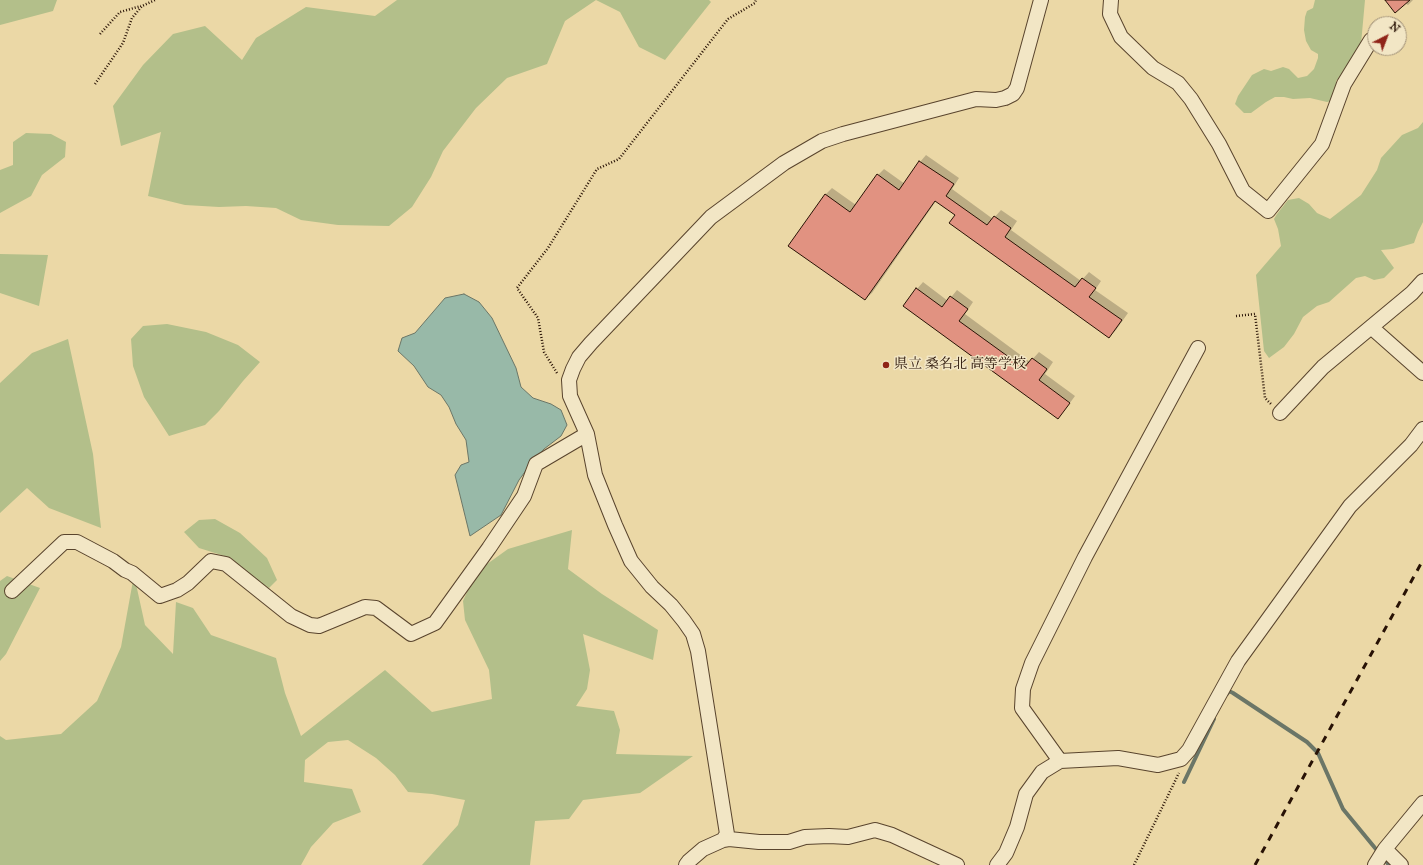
<!DOCTYPE html>
<html>
<head>
<meta charset="utf-8">
<style>
  body { margin:0 }
  #map { position:relative; width:1423px; height:865px; overflow:hidden; background:#ebd8a6; font-family:"IM FELL Great Primer",serif }
  canvas { display:block }
  .north { position:absolute; left:1367px; top:16px; width:40px; height:40px; box-sizing:border-box; background:#f2e6c5; border:1px solid #a19178; border-radius:50%; rotate:42deg; font-size:11px; font-weight:700; line-height:16px; text-align:center; color:#281205 }
  .north::after { content:''; display:block; margin:auto; width:14px; height:18px; background:#8f2418; clip-path:polygon(50% 0,100% 100%,50% 72%,0 100%) }
</style>
</head>
<body>
<div id="map">
<canvas width="1423" height="865"></canvas>
<div class="north">N</div>
</div>
<script>
const c = document.querySelector('canvas').getContext('2d');
c.lineJoin = 'round';
function fill(path, color) { c.fillStyle = color; c.fill(path, 'evenodd'); }
const poly = rows => new Path2D(rows.map(r => 'M' + r).join(''));
function trace(path, color, width, dash) { c.strokeStyle = color; c.lineWidth = width; c.lineCap = dash ? 'butt' : 'round'; c.setLineDash(dash || []); c.stroke(path); }
function label(font, color, halo, rows, align = 'center') {
  c.font = font + ' "IM FELL Great Primer","Noto Serif JP",serif'; c.lineWidth = 3; c.setLineDash([]); c.textBaseline = 'middle'; c.strokeStyle = halo; c.fillStyle = color; for (const [text, x, y, turn = 0] of rows) {
    c.save(); c.translate(x, y); c.rotate((+turn || 0) * Math.PI / 180); c.textAlign = isNaN(turn) ? turn : align; if (halo) c.strokeText(text, 0, 0); c.fillText(text, 0, 0); c.restore();
  }
}
const green = poly([
  [0,0,57,0,53,11,0,25],
  [397,0,709,0,711,2,665,60,639,47,620,12,596,0,565,21,547,64,507,78,476,108,443,151,431,177,412,207,389,226,338,225,301,220,276,208,246,206,219,207,185,205,148,196,161,132,121,146,113,106,143,65,173,34,205,26,242,60,256,38,306,7,375,16],
  [1315,0,1365,0,1361,44,1343,73,1336,81,1337,96,1332,101,1327,102,1310,98,1293,99,1284,97,1275,97,1266,102,1251,113,1244,113,1235,104,1238,96,1252,75,1264,69,1271,71,1283,67,1289,69,1298,78,1307,76,1314,69,1318,58,1318,54,1311,50,1306,41,1304,30,1305,17,1307,11,1313,8],
  [1423,122,1423,222,1418,232,1414,243,1393,249,1381,250,1394,268,1384,278,1374,280,1365,276,1356,278,1329,302,1317,306,1303,317,1294,334,1284,347,1269,358,1264,351,1256,275,1281,246,1278,229,1274,219,1277,214,1288,200,1299,198,1309,204,1317,213,1330,219,1361,195,1377,170,1381,158,1402,135,1418,128],
  [26,133,51,134,66,142,65,157,42,175,31,196,0,213,0,170,13,165,13,142],
  [0,254,48,255,39,306,0,293],
  [167,324,206,332,238,345,260,362,243,381,219,411,205,425,169,436,144,397,133,366,131,339,143,326],
  [68,339,93,454,101,528,49,508,27,488,0,513,0,383,32,353],
  [215,519,240,533,267,558,277,580,269,588,254,578,231,558,199,548,184,532,199,520],
  [572,530,568,569,602,594,658,630,653,660,583,634,590,670,587,689,576,706,614,711,620,730,616,754,693,756,640,793,583,800,569,819,535,821,530,865,422,865,458,825,465,800,432,794,408,792,395,775,376,758,348,740,328,742,305,760,304,782,352,789,361,812,333,823,311,847,301,865,0,865,0,736,6,740,61,734,97,701,121,647,134,575,145,625,173,654,176,602,193,608,211,635,276,658,285,693,301,736,385,670,432,712,492,699,489,670,465,620,463,601,476,572,508,549],
  [7,576,40,588,6,654,0,661,0,581]
]);
const water = poly([
  [464,294,479,302,492,318,516,368,521,387,533,398,551,404,561,410,567,425,561,436,544,449,530,465,519,480,501,515,470,536,455,475,461,465,469,462,466,440,456,424,449,407,441,395,428,387,414,366,398,351,402,338,415,333,445,298,464,294]
]);
const shadow = poly([
  [1386,0,1413,0,1408,5,1405,3],
  [926,155,959,178,952,189,993,219,1001,210,1017,221,1011,230,1081,281,1089,272,1101,281,1095,290,1128,313,1116,330,1109,337,957,214,936,201,872,293,865,299,790,246,826,194,832,188,856,205,878,175,884,169,905,184,920,162],
  [923,282,948,301,957,290,973,302,965,314,1030,362,1039,352,1053,362,1045,374,1075,396,1064,411,1058,417,917,289]
]);
const stream = poly([
  [1227,694,1229,691,1233,693,1307,742,1318,753,1343,809,1389,865],
  [1184,782,1214,719]
]);
const building = poly([
  [1385,0,1410,0,1395,13,1385,0],
  [919,161,954,184,946,196,987,225,994,216,1011,228,1005,237,1075,287,1082,278,1096,288,1089,297,1122,320,1109,338,949,223,955,215,935,201,865,300,788,246,825,194,850,212,877,174,899,190,919,161],
  [916,288,942,307,950,296,968,309,959,321,1024,368,1032,358,1047,369,1039,380,1070,403,1058,419,903,306,916,288]
]);
const path = poly([
  [100,34,120,12,141,6],
  [95,84,123,43,132,18,142,6,155,0],
  [1236,316,1255,314,1265,398,1271,404],
  [557,373,544,352,538,318,517,288,548,248,597,169,619,159,728,19,755,3,756,0],
  [1134,865,1179,773]
]);
const minor = poly([
  [1111,0,1110,14,1121,37,1153,68,1178,83,1191,99,1219,144,1243,191,1268,211,1322,144,1344,84,1371,40],
  [1371,327,1423,373],
  [1280,413,1323,367,1412,293,1423,281],
  [12,591,64,542,77,542,113,561,125,570,132,573,160,596,177,590,188,583,211,561,226,564,291,616,310,625,319,626,365,607,376,608,411,634,435,623,489,548,524,496,536,464,587,434],
  [1060,761,1022,708,1023,689,1032,663,1085,557,1198,348],
  [723,840,729,839,759,842,789,842,805,837,829,836,848,837,875,830,892,835,957,865],
  [1385,849,1423,803],
  [686,865,689,861,703,849,723,840,727,834,698,651,693,634,684,621,671,605,652,587,631,561,615,525,595,475,587,434,570,396,569,380,573,369,579,357,591,343,711,217,784,163,822,141,843,134,976,99,996,100,1005,98,1013,94,1017,88,1041,0],
  [997,865,1006,853,1017,827,1026,794,1042,772,1060,761,1118,758,1158,765,1181,759,1189,750,1238,661,1350,506,1411,445,1423,429],
  [1375,865,1385,849,1401,865]
]);
const rail = poly([
  [1255,865,1423,560]
]);
const markers = [
  [886,365,4,"#8f2418"]
];
const poiNames = [
  ["県立 桑名北 高等学校",894,365]
];
fill(green, '#b3bf8a');
fill(water, '#98b9a8');
trace(water, '#6b7667', 1);
fill(shadow, '#0003');
trace(stream, '#6b7667', 4);
fill(building, '#e19281');
trace(building, '#281205', 1);
trace(minor, '#59442d', 16);
trace(path, '#281205', 2.5, [1, 2]);
trace(minor, '#f2e6c5', 14);
trace(rail, '#281205', 3, [7, 7]);
for (const [x, y, r, color] of markers) { const dot = new Path2D(); dot.arc(x, y, r, 0, 2 * Math.PI); c.fillStyle = color; c.fill(dot); trace(dot, '#f2e6c5', 1.5); }
label('14px', '#281205', '#f2e6c5', poiNames, 'left');
</script>
</body>
</html>
